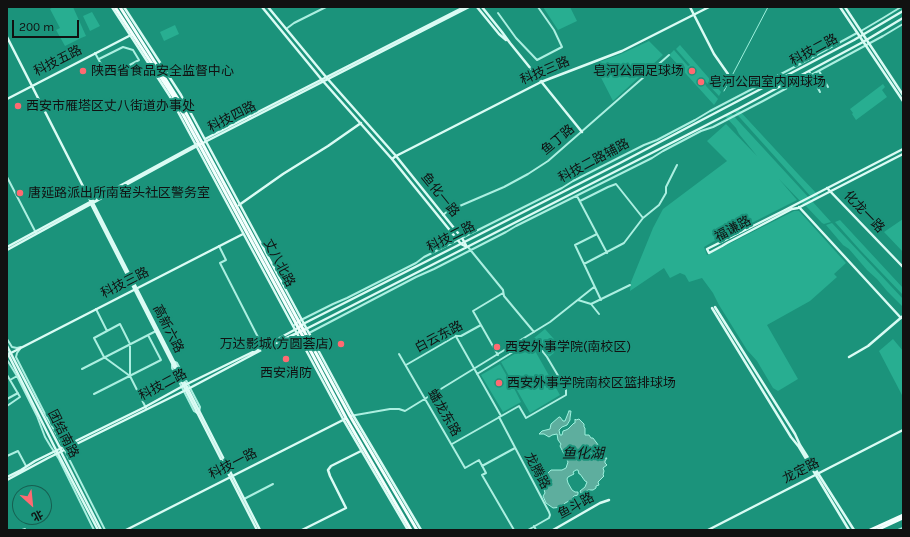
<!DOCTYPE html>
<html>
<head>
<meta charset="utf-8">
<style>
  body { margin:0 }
  #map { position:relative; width:910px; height:537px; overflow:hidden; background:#1b937b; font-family:Karla,"Noto Sans SC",sans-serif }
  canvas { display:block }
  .frame { position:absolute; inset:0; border:8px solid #111; pointer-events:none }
  .north { position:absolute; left:12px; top:485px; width:40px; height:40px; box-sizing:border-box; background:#1b937b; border:1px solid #175f51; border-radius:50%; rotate:153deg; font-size:11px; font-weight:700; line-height:16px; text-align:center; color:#111 }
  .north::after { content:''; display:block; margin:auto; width:14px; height:18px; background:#ff6a72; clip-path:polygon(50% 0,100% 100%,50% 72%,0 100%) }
  .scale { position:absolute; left:12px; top:20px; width:67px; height:18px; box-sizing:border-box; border:2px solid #111; border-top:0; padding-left:5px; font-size:12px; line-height:14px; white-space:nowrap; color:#111; -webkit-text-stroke:3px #1b937b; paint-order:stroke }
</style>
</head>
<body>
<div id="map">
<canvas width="910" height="537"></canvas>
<div class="frame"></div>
<div class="north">北</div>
<div class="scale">200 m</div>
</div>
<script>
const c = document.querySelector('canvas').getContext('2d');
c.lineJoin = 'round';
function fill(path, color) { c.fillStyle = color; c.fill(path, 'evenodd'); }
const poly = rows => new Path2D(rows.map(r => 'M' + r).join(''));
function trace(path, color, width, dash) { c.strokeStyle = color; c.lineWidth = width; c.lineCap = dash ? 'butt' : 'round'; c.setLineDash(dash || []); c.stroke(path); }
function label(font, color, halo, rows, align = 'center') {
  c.font = font + ' Karla,"Noto Sans SC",sans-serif'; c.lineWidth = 4; c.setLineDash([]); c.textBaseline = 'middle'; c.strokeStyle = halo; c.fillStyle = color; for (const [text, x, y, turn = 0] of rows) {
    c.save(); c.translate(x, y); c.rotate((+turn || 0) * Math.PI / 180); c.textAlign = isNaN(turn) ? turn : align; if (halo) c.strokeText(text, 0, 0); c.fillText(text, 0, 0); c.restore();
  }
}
const green = poly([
  [53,7,73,7,86,36,81,38,65,46,56,30,60,28,50,9],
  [543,7,570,7,577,21,558,30],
  [92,12,100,26,90,31,83,16],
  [175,25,179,34,164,41,160,32],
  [649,41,663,55,613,101,594,64,621,54],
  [680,45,721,92,719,96,703,79,706,86,718,99,714,105,669,55,674,50,688,66,690,65,676,49],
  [883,84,885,87,882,90,887,97,856,120,852,114,853,113,850,109],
  [737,108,799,175,819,196,813,199,733,110],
  [730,112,811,200,803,204,779,179,797,200,732,233,721,237,704,247,707,255,794,211,799,211,846,263,834,274,837,277,810,301,767,325,798,379,778,391,773,388,757,361,747,350,719,305,713,293,702,278,689,282,685,275,680,273,670,278,664,268,630,291,631,282,653,228,663,209,727,161,707,141,726,124,757,156,739,134,736,128,724,115],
  [812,201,831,222,824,224,822,223,805,205],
  [903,219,903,252,884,232],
  [840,220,903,288,903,295,860,250,835,222],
  [832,223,903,299,903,307,887,291,877,279,867,270,849,249,843,245,826,225],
  [545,329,561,347,549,357,534,338],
  [893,339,903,351,903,397,879,351],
  [523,349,534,349,560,395,530,413,501,362],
  [500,364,516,392,513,394,516,392,521,402,503,412,481,375]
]);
const water = poly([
  [569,411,571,411,570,418,570,420,567,425,562,427,559,430,560,435,562,435,563,431,566,430,568,429,574,423,575,423,575,419,576,420,579,419,584,424,584,427,585,428,585,435,589,435,591,438,593,438,605,454,605,455,603,455,602,456,603,459,606,458,607,458,605,461,605,463,607,465,603,468,604,471,603,475,604,476,598,482,599,485,596,486,596,488,593,490,588,490,582,495,580,491,585,487,587,482,585,481,580,474,579,474,578,470,576,470,573,472,574,474,568,477,567,479,568,483,572,490,575,492,578,492,578,495,574,496,573,497,573,500,571,501,569,501,565,503,562,507,553,508,546,503,543,496,545,493,543,486,541,484,540,482,545,476,551,470,562,470,566,468,568,462,560,446,561,444,558,440,557,434,552,435,549,437,544,434,539,434,542,431,550,429,551,424,559,417,560,417,563,421,565,421,569,411]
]);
const stream = poly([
  [724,91,768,7]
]);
const street = poly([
  [498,13,516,38,537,60,562,47,554,30,538,7],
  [286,29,294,23,326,7],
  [861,31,883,18,901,7],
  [95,53,106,73,109,75,111,75,139,60,133,50,123,47,99,59],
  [809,71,820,92],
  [819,71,828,87],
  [7,177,36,233],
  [577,196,607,253],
  [580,201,608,187,616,184,643,218],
  [443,215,448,211,504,187,528,174,548,161,669,55],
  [219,246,226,260,220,263,263,347],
  [468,247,503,290,504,296,534,332],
  [584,264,575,245,597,234],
  [578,300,591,304,599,314],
  [601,300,584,264,624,243,643,218,659,205,666,193,666,187,677,165],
  [591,304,630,285],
  [96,309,107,331],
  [449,324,501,416],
  [293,326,299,321,333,304,347,298,416,263,424,257,562,188,573,181,644,145,657,140,695,120,710,111,802,63,857,33],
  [309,333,416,277,434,269,506,232,516,226,652,158,663,151,701,131,713,127,763,101,883,36,903,24],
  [7,339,12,347,17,348,21,347],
  [20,349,17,353,16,357,45,414,61,442,67,455,105,530],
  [399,354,465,468,479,460,486,473,482,475,514,530],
  [498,355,473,311,503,293],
  [7,360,9,363,17,376,37,416,45,437,51,447,59,459,94,530],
  [175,362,177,363,200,407,199,412],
  [172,365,172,368,194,411,197,413],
  [406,365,456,336,461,336,481,325],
  [82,369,156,331],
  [7,375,10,380],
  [130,376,130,344,120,324,94,338,104,357,130,376,146,408],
  [94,394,161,360,148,335],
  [7,399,18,393],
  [7,406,20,397,10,380,17,376],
  [350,416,390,409,399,409,405,411,550,322,594,287],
  [499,417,549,512,550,515,549,518,528,530],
  [452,444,519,406,526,418,566,395,566,389,547,357,539,347,521,347,477,374],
  [7,456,18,451,26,466],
  [482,466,515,448],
  [244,499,273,484],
  [534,526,536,530],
  [22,530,25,529,25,530],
  [898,530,903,528]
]);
const secondary = poly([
  [112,7,169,95,343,419,408,530],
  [124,7,181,95,353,415,421,530],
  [262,7,322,80,392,159,461,244,467,247],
  [268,7,326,77,396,156,462,238,467,247],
  [477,7,499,34,506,40],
  [482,7,502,32,510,43,582,132],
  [690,7,714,54,728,74],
  [840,7,903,101],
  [845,7,903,95],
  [7,37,91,202,91,204,257,530],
  [7,99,131,35],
  [205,139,464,7],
  [903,149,783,211,707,249,709,253,722,246,727,243,792,209,798,208,903,154],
  [392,159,396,156,541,82,622,51,709,7],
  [827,188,903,267],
  [93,203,260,530],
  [239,205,283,174,328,146,361,123],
  [799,207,901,318],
  [7,247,197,144],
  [7,250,199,145,469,7],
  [715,307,795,434,800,445,854,530],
  [712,308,791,437,799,447,849,530],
  [7,346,59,446,61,449,61,452,101,530],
  [7,352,54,446,98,530],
  [7,355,243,234],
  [849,357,868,346,903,316],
  [7,477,21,470,35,461,145,407,183,386,263,347,298,328,305,323,620,163,854,40,903,11],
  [7,480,48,458,186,390,267,347,308,328,738,109,863,42,903,18],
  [126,530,345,419],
  [302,530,346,508,330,476,328,470,331,466,361,451],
  [553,530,600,503,609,500],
  [708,530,903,430]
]);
const primary = poly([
  [115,7,173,96,300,331,346,418,411,530],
  [120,7,180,102,350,416,417,530],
  [870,530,903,515],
  [877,530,903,518]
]);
const markers = [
  [83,71,4,"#ff6a72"],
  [692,71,4,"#ff6a72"],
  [701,82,4,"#ff6a72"],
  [18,106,4,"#ff6a72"],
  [20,193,4,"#ff6a72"],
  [341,344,4,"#ff6a72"],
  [497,347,4,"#ff6a72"],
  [286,359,4,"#ff6a72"],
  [499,383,4,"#ff6a72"]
];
const streetNames = [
  ["科技二路",814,50,-28],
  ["科技五路",58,61,-27],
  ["科技三路",545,71,-23],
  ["科技四路",232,117,-27],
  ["鱼丁路",558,140,-40],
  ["科技二路辅路",594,161,-28],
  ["鱼化一路",440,195,51],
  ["化龙一路",864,212,46],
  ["福谦路",733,229,-28],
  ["科技二路",451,237,-27],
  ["丈八北路",279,263,62],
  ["科技三路",125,283,-27],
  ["高新六路",168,329,63],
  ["白云东路",439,337,-28],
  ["科技二路",163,385,-28],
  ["蟠龙东路",444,413,60],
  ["团结南路",63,434,63],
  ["科技一路",233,464,-27],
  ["龙腾路",537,471,62],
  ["龙定路",801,471,-27],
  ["鱼斗路",576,506,-29]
];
const poiNames = [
  ["陕西省食品安全监督中心",91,71],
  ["皂河公园足球场",684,71,"right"],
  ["皂河公园室内网球场",709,82],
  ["西安市雁塔区丈八街道办事处",26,106],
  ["唐延路派出所南窑头社区警务室",28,193],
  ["万达影城(方圆荟店)",333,344,"right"],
  ["西安外事学院(南校区)",505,347],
  ["西安消防",286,373,"center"],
  ["西安外事学院南校区篮排球场",507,383]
];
const waterNames = [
  ["鱼化湖",583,454]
];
fill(green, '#28ae91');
fill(water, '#5eae9e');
trace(water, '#9ff1de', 1);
trace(stream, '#9ff1de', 1);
trace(street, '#acefe1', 2);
trace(secondary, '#dafbf4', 2.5);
trace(primary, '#f4fffd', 3);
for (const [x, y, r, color] of markers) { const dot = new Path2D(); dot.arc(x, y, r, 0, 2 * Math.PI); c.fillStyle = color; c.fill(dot); trace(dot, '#1b937b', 1.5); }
label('13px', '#111', '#1b937b', streetNames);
label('13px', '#111', '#1b937b', poiNames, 'left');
label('italic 14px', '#111', '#1b937b', waterNames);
</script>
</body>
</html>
